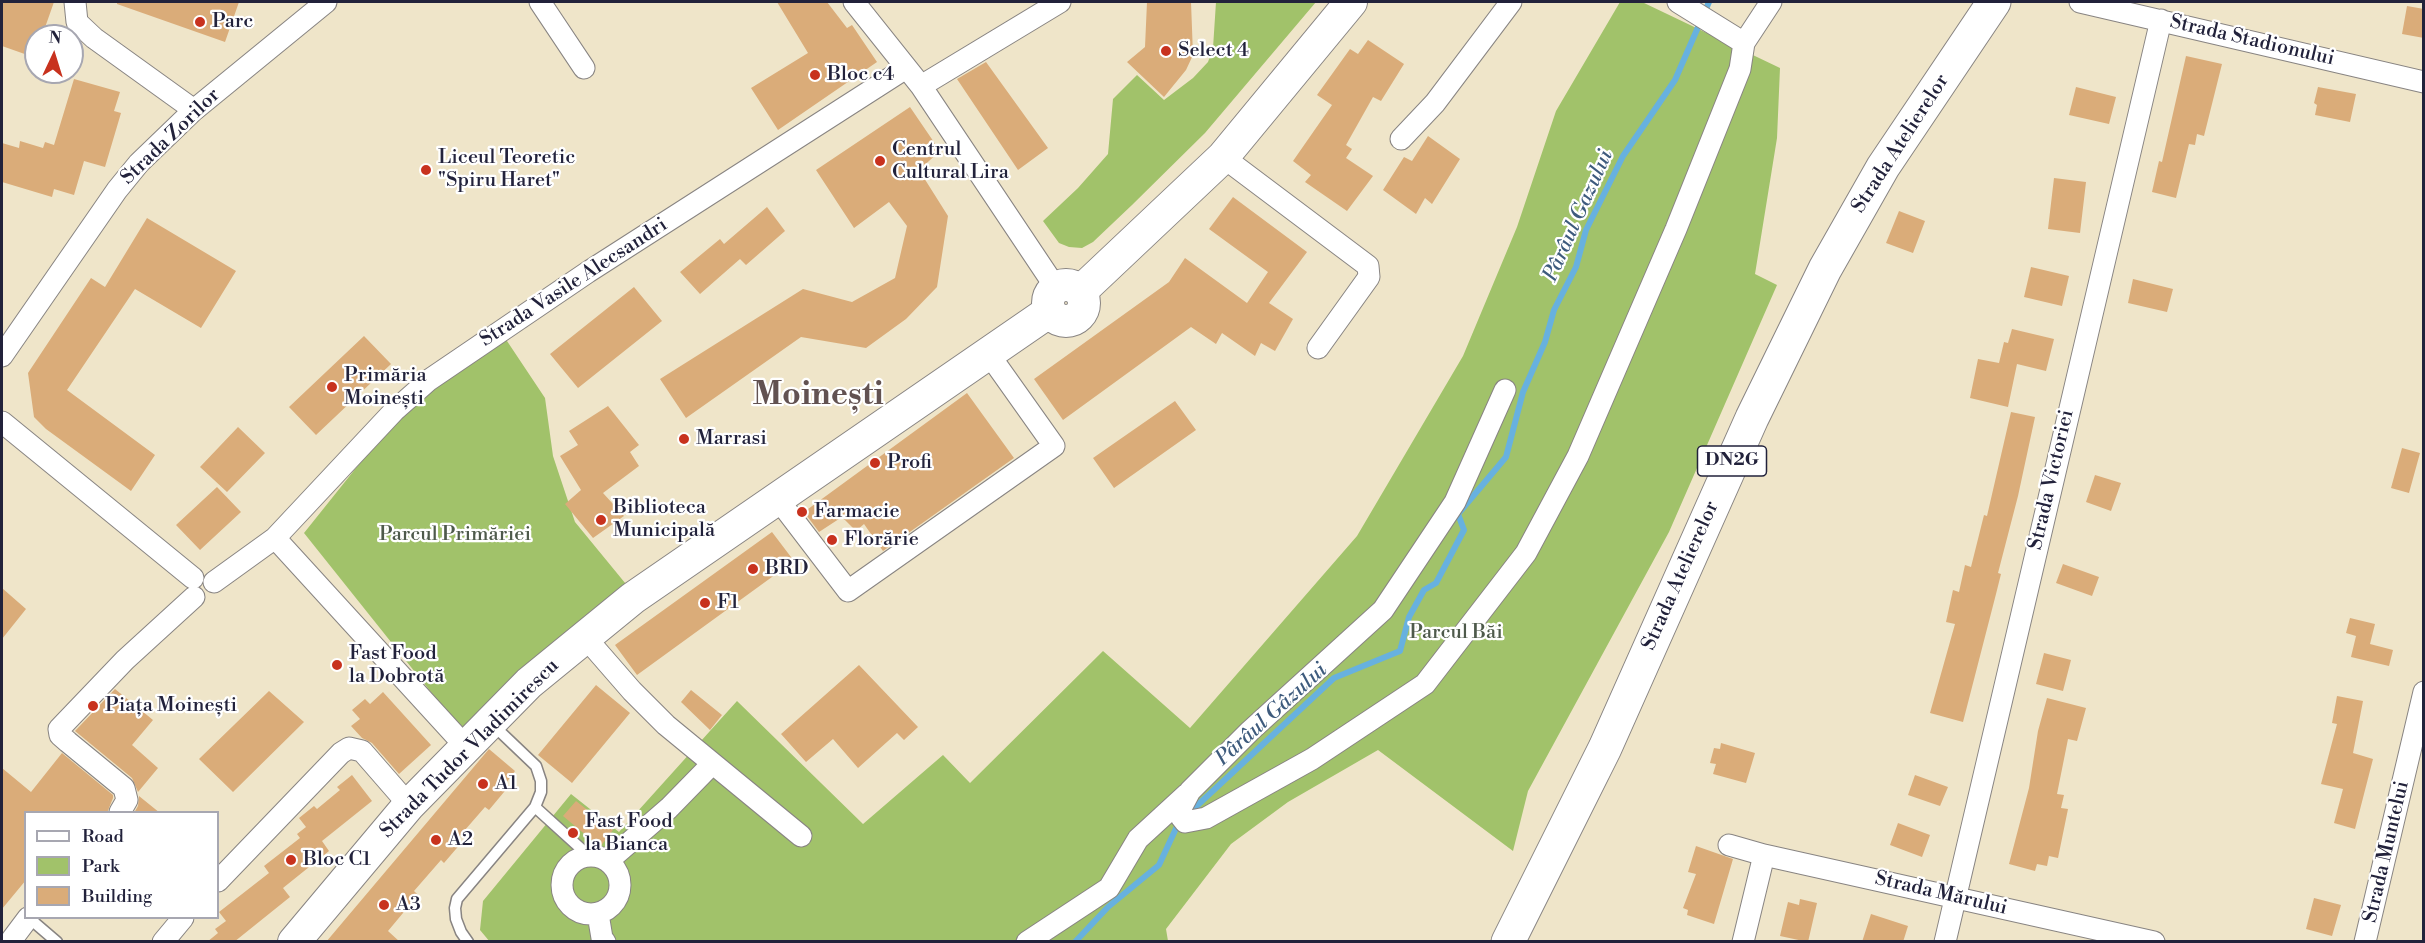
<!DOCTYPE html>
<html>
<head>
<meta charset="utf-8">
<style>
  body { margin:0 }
  #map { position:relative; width:2425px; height:943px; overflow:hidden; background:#efe5c9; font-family:"Libre Bodoni",serif }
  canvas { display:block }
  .frame { position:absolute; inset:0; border:3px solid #22223b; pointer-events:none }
  .legend { position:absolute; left:24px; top:811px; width:195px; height:108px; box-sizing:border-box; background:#fff; border:2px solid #a7a7b1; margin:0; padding:8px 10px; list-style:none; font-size:18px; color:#22223b }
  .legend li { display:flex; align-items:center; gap:12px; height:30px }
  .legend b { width:30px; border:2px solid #a7a7b1 }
  .north { position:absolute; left:24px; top:24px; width:60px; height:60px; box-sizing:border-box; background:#fff; border:2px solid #a7a7b1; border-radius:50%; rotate:4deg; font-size:16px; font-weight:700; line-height:24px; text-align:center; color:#22223b }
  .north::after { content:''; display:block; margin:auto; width:21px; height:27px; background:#c8321e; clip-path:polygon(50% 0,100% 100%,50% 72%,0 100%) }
</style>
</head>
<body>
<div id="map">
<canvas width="2425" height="943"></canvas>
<div class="frame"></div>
<ul class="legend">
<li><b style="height:8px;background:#fff"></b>Road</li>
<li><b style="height:16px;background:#a1c26a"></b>Park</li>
<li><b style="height:16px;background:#daac79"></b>Building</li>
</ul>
<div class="north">N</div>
</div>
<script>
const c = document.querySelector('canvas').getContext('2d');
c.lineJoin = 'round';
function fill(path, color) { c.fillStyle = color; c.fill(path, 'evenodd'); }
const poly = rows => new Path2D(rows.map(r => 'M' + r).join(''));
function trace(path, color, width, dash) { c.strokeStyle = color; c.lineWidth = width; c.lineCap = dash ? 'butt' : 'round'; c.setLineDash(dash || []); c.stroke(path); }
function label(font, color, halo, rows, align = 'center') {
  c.font = font + ' "Libre Bodoni",serif'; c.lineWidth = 4.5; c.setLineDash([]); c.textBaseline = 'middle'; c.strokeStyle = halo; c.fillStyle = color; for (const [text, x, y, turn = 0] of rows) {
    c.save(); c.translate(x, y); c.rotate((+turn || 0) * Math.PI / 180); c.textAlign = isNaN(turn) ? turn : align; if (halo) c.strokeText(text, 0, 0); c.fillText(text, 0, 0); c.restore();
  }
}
const green = poly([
  [1216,2,1316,2,1205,133,1132,205,1093,242,1082,248,1069,247,1059,243,1043,221,1078,188,1108,154,1113,99,1137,75,1164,100,1193,78,1208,62,1213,48],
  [1620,2,1642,2,1780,68,1777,138,1755,274,1777,285,1669,532,1528,791,1513,851,1378,750,1288,802,1231,844,1166,929,1168,941,490,942,480,930,483,901,571,794,619,832,737,701,863,824,943,755,970,783,1103,651,1190,728,1357,536,1463,356,1517,227,1556,111],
  [505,338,545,398,553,456,575,522,630,589,466,736,304,533,368,453,407,408]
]);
const stream = poly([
  [1187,815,1334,678,1400,651,1409,617,1424,590,1436,583,1464,530,1458,514,1506,457,1523,392,1545,342,1554,310,1576,267,1586,230,1623,156,1675,80,1709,2],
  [1075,942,1108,907,1159,865,1179,822]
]);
const building = poly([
  [2,2,54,2,42,36,36,36,36,58,2,46],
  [117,2,239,2,225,42,117,4],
  [777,2,827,2,847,28,852,25,877,62,778,130,751,88,808,53],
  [1147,2,1191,2,1193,55,1186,70,1164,97,1127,62,1145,47],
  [2407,6,2424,9,2424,38,2402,34],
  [1368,40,1404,64,1381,101,1373,97,1346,145,1352,149,1346,158,1373,176,1347,211,1305,182,1311,175,1293,161,1332,105,1317,95,1350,49,1358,54],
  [2186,56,2222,64,2204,136,2197,134,2195,145,2189,144,2176,198,2152,192,2159,161,2162,162],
  [986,62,1048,148,1018,170,957,79],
  [74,79,120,92,114,111,121,113,105,167,84,161,74,195,54,189,52,197,2,182,2,143,19,148,20,141,43,148,45,142,54,145],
  [2076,87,2116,97,2109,124,2069,115],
  [2318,87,2356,94,2350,122,2315,115,2317,105,2314,103],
  [910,107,940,151,919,170,948,216,937,287,906,319,866,348,801,337,686,418,660,379,803,289,852,302,895,278,907,226,889,202,854,228,816,170],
  [1428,136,1460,159,1432,204,1425,198,1416,214,1383,190,1404,157,1412,161],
  [2054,178,2086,182,2080,233,2048,229],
  [1233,197,1307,252,1269,303,1293,319,1275,351,1261,343,1255,356,1222,333,1216,344,1191,327,1063,420,1034,379,1169,282,1185,258,1247,303,1268,272,1209,229],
  [767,207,785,231,746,265,740,259,700,294,680,272,720,239,724,244],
  [1899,211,1925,221,1913,253,1886,243],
  [147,218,236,271,201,328,135,289,67,390,155,455,131,491,46,429,34,417,28,373,91,278,105,287],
  [2031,267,2069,276,2062,306,2024,297],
  [2133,279,2173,289,2167,312,2128,303],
  [634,287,662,321,578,388,550,354],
  [2012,329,2054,339,2046,371,2017,364,2008,407,1970,398,1978,359,1999,363,2004,342,2008,343],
  [364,336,391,364,316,435,289,407],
  [967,393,1014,458,883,551,864,524,856,531,842,517,819,532,804,512],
  [1175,401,1196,430,1114,488,1093,458],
  [608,406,639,445,630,452,639,466,603,493,624,516,593,538,565,504,581,490,560,456,578,445,569,431],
  [2011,412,2035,417,2018,496,1998,573,2001,574,1996,594,1963,722,1930,713,1955,624,1946,622,1953,590,1959,592,1965,565,1971,567,1984,515,1987,516],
  [238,427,265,453,227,492,200,467],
  [2402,448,2420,453,2409,493,2391,488],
  [2095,475,2121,483,2111,511,2086,502],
  [217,487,241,512,200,550,176,525],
  [772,532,794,561,637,675,615,645],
  [2063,564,2099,577,2092,596,2056,583],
  [2,588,26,609,2,639],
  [2350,618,2375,624,2370,644,2393,650,2389,666,2351,657,2356,636,2346,633],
  [2044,653,2071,660,2063,691,2036,684],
  [859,665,918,727,904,740,897,733,858,768,833,739,806,762,781,734],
  [596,685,630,713,572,783,538,755],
  [115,689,153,720,132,745,158,768,138,792,132,778,75,731],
  [691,690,722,715,710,730,681,702],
  [269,691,304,722,233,792,199,759],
  [383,692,431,745,399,774,372,743,362,738,351,726,360,719,352,710,365,699,370,704],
  [2337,696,2363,701,2353,753,2373,759,2355,829,2334,823,2343,789,2321,784,2337,724,2332,723],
  [2047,698,2086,708,2077,741,2068,739,2057,794,2064,795,2061,808,2068,809,2058,858,2049,856,2047,866,2037,864,2035,871,2009,864,2029,788,2038,731],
  [1721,743,1755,753,1746,783,1713,774,1716,764,1710,763,1714,748,1720,749],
  [489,749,515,771,506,783,509,786,489,810,485,807,458,838,462,842,444,863,441,860,414,891,418,895,388,931,400,942,326,942],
  [62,753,113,795,113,798,107,813,26,813,26,880,2,909,2,768,31,792],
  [352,775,372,801,322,841,329,851,283,888,290,897,234,942,207,942,218,933,215,929,226,921,219,912,269,873,264,866,300,838,297,834,306,827,299,818,314,806,317,809,340,790,337,787],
  [1915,775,1948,787,1940,806,1908,795],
  [139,796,160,813,134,813,138,806],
  [576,801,613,830,600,847,563,816],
  [1898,823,1930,835,1922,857,1890,845],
  [1696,846,1733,859,1714,924,1687,915,1688,910,1683,908,1696,874,1688,872],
  [2314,898,2341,905,2332,936,2306,929],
  [1800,899,1817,903,1808,942,1780,936,1788,902,1799,905],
  [1871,914,1908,926,1903,942,1862,942]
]);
const lane = poly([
  [535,807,589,856],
  [29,918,57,942],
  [468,942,461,932,456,919,455,908,457,899,535,807,541,792,541,781,536,766,493,725]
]);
const street = poly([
  [75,2,77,22,94,38,194,110],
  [540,2,584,68],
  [854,2,921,86,1056,288],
  [1678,2,1744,43],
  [2080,2,2424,82],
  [921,86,1060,2],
  [1401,139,1435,103,1511,2],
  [1223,157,1368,266,1369,277,1318,348],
  [2,356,117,190,139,163,194,110,326,2],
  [1505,390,1455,502,1383,610,1250,731,1190,791,1181,808,1181,817,1185,822,1206,818,1312,759,1425,684,1526,553,1578,456,1676,229,1740,69,1744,43,1771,2],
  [2,422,193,578],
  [777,498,848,591,1054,446,988,353],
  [275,538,394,411,429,380,588,272,906,68],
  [214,582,275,538,466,747],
  [585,637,632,691,666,725,801,836],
  [120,812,127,800,124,788,68,742,60,735,59,729,125,660,194,597],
  [1729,845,1764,855,2154,942],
  '562 885a29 29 0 1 1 58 0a29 29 0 1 1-58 0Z',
  [608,861,669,808,712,764],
  [218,881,341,753,349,748,362,751,409,805],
  [598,914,602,938,605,942],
  [10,942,28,918],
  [163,942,183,918],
  [1027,942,1109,888,1138,839,1187,794],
  [1743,942,1764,855],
  [1945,942,2161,20],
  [2365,942,2424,692]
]);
const secondary = poly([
  '1048 303a18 18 0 1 1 36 0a18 18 0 1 1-36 0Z',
  [1080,292,1223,157,1351,2],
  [294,942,409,805,529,683,633,598,1050,311]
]);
const primary = poly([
  [1508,942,1605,748,1752,418,1825,269,1883,167,1994,2]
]);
const markers = [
  [200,22,6,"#c8321e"],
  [1166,51,6,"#c8321e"],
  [815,75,6,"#c8321e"],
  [880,161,6,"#c8321e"],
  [426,170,6,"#c8321e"],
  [332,387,6,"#c8321e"],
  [684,439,6,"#c8321e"],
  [875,463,6,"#c8321e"],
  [802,512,6,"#c8321e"],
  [601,520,6,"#c8321e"],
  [832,540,6,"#c8321e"],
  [753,569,6,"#c8321e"],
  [705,603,6,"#c8321e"],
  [337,665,6,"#c8321e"],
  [93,706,6,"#c8321e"],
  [483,784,6,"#c8321e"],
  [573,833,6,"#c8321e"],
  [436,840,6,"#c8321e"],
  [291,860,6,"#c8321e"],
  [384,905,6,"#c8321e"]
];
const shields = [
  [1732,461,69]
];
const shieldNames = [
  ["DN2G",1732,461]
];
const poiNames = [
  ["Parc",212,22],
  ["Select 4",1178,51],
  ["Bloc c4",827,75],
  ["Centrul",892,150],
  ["Cultural Lira",892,173],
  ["Liceul Teoretic",438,158],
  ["\"Spiru Haret\"",438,181],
  ["Primăria",344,376],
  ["Moinești",344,399],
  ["Marrasi",696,439],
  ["Profi",887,463],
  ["Biblioteca",613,508],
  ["Municipală",613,531],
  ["Farmacie",814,512],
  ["Florărie",844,540],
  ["BRD",765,569],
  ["F1",717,603],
  ["Fast Food",349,654],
  ["la Dobrotă",349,677],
  ["Piața Moinești",105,706],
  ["A1",495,784],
  ["Fast Food",585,822],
  ["la Bianca",585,845],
  ["A2",448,840],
  ["Bloc C1",303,860],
  ["A3",396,905]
];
const streetNames = [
  ["Strada Stadionului",2252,41,13],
  ["Strada Zorilor",171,137,-44],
  ["Strada Atelierelor",1901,144,-57],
  ["Strada Vasile Alecsandri",574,283,-33],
  ["Strada Victoriei",2052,480,-77],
  ["Strada Atelierelor",1681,576,-66],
  ["Strada Tudor Vladimirescu",470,749,-45],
  ["Strada Muntelui",2387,852,-77],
  ["Strada Mărului",1941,894,13]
];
const parkNames = [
  ["Parcul Primăriei",455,535],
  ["Parcul Băi",1456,633]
];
const waterNames = [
  ["Pârâul Gazului",1579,216,-66],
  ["Pârâul Gâzului",1272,715,-42]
];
const townNames = [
  ["Moinești",818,396]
];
fill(green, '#a1c26a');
trace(stream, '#67b1df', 6);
fill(building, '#daac79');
trace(lane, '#888482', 13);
trace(street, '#888482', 23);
trace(secondary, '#888482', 34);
trace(primary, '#888482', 35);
trace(lane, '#fff', 10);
trace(street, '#fff', 21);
trace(secondary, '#fff', 32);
trace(primary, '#fff', 33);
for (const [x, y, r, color] of markers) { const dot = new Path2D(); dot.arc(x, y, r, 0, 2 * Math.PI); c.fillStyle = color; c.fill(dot); trace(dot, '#fff', 2); }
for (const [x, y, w] of shields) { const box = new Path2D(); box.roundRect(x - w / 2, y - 15, w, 30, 4.5); c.fillStyle = '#fff'; c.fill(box); trace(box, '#22223b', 1.5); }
label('bold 18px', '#22223b', null, shieldNames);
label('20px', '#22223b', '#fff', poiNames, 'left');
label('20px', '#22223b', '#fff', streetNames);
label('20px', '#4e5a4b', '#fff', parkNames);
label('italic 21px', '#3e5b7d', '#fff', waterNames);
label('bold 32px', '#625251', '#fff', townNames);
</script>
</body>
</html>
